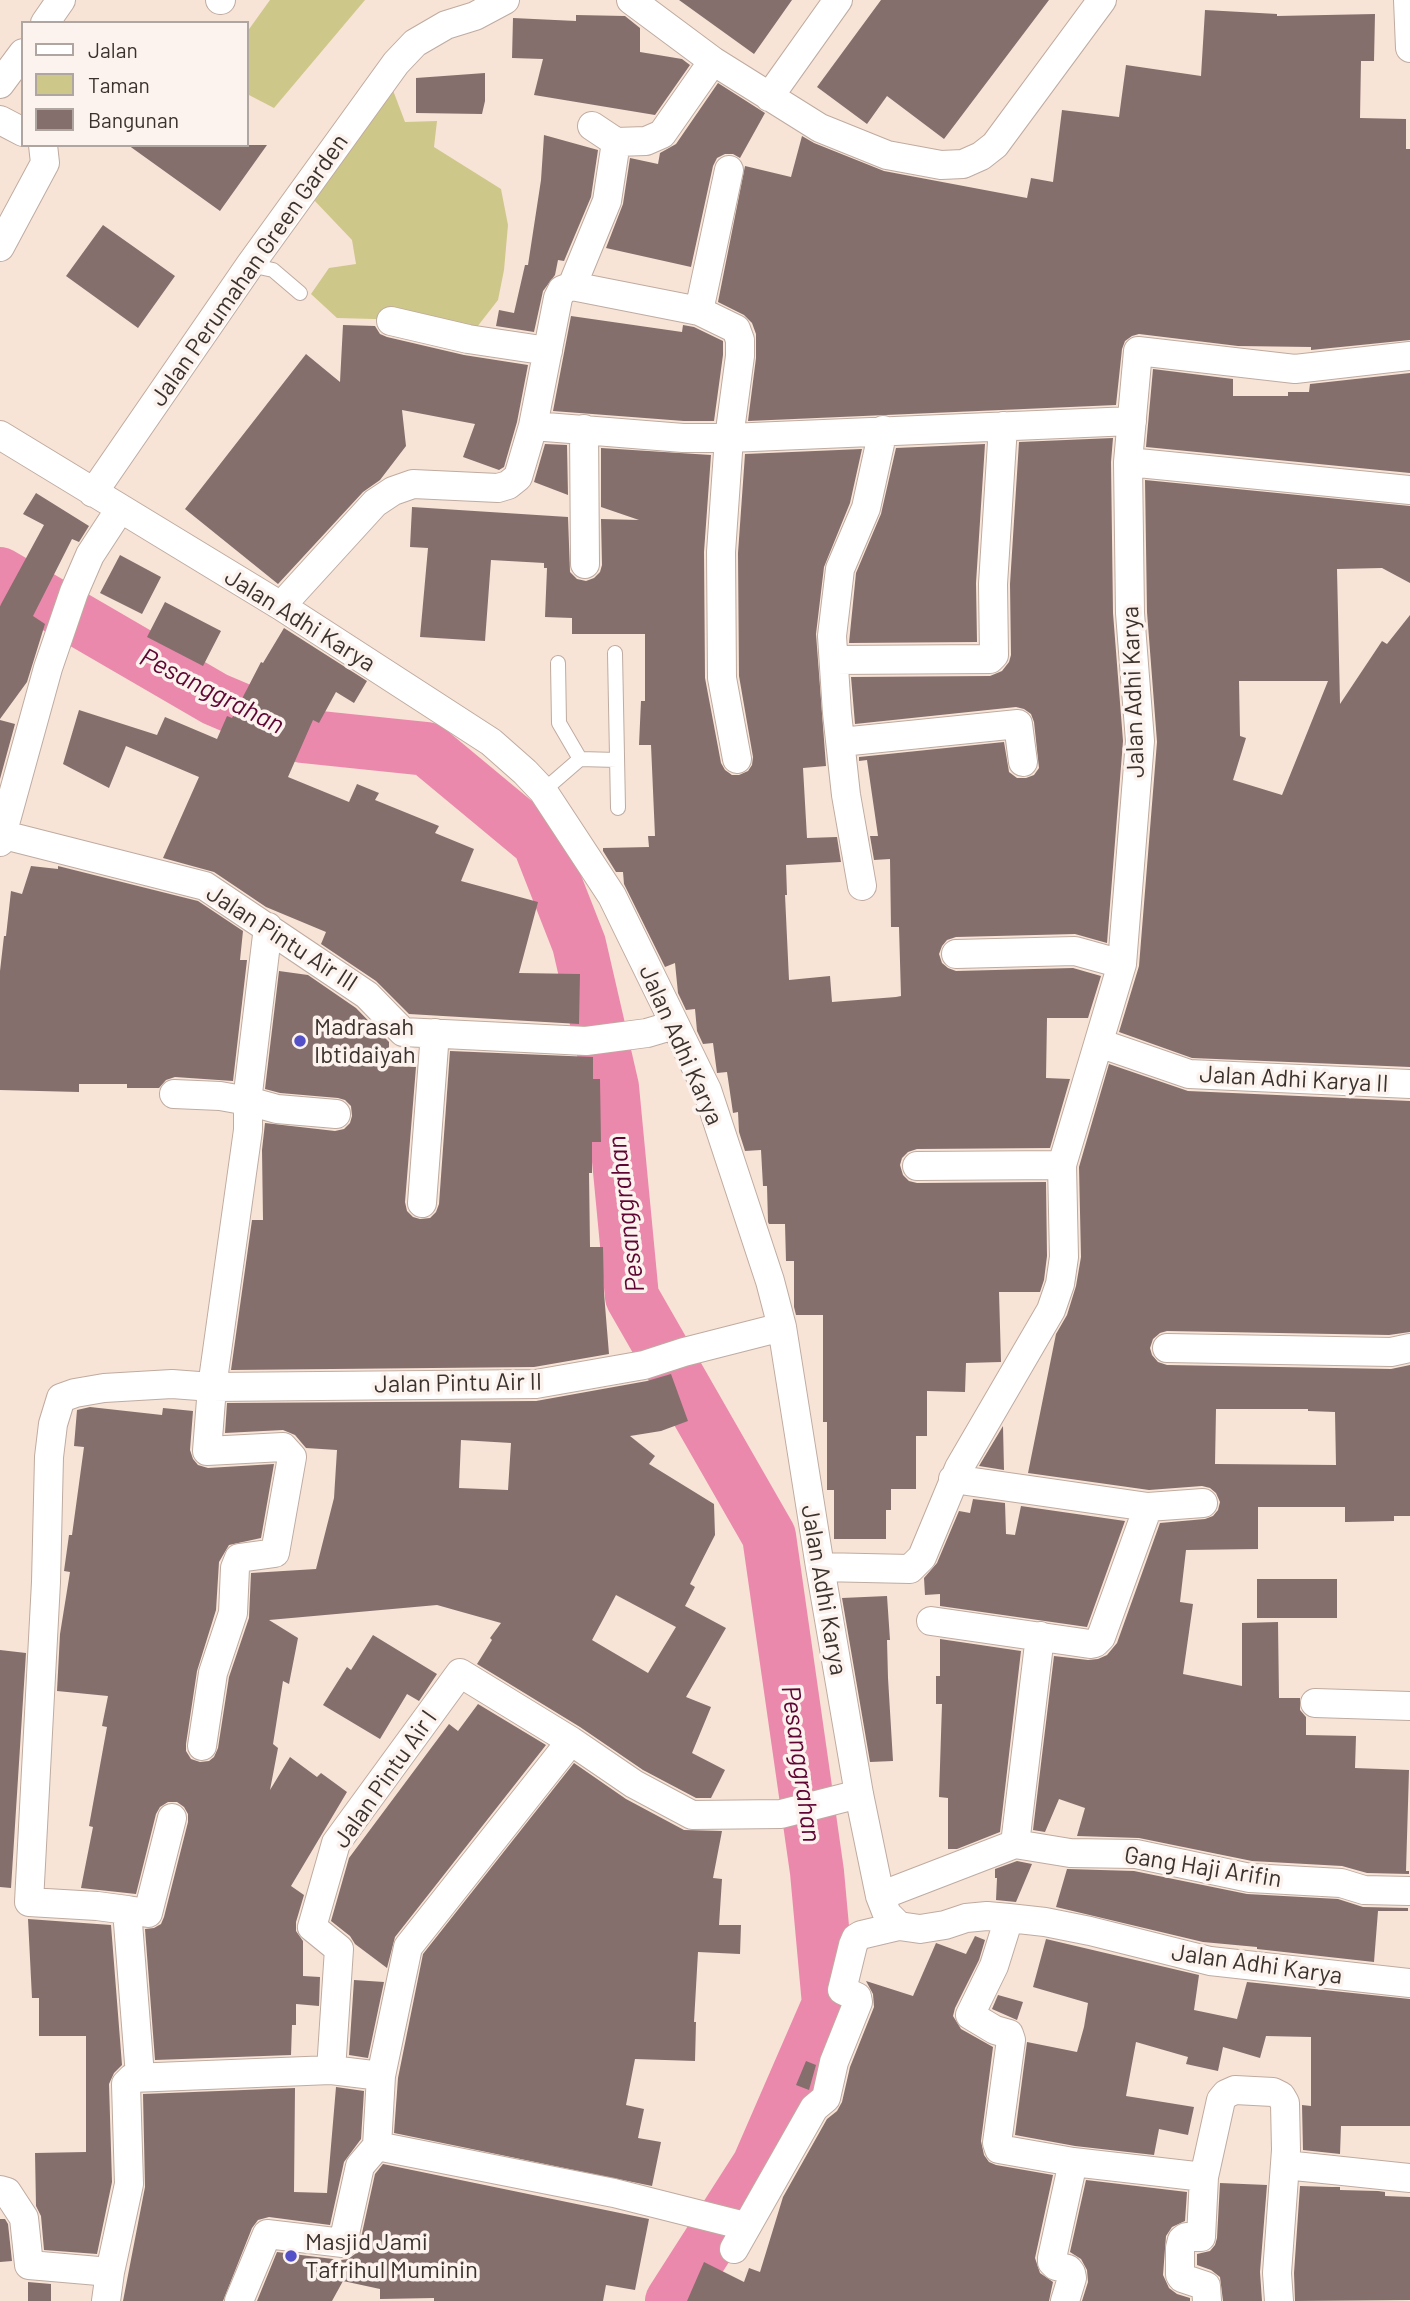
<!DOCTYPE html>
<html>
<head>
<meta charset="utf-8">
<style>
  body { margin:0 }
  #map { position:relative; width:1410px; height:2301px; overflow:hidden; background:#f8e3d7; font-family:Barlow,sans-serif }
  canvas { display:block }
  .legend { position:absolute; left:21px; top:21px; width:228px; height:126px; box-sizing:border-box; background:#fcf3ee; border:2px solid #afa6a1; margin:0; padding:9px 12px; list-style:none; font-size:21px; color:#3b322e }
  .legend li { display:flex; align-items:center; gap:14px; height:35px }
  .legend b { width:35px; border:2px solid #afa6a1 }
</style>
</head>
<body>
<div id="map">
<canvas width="1410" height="2301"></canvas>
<ul class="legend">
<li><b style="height:9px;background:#fff"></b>Jalan</li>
<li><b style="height:19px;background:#cec78a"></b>Taman</li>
<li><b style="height:19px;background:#856f6d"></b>Bangunan</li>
</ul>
</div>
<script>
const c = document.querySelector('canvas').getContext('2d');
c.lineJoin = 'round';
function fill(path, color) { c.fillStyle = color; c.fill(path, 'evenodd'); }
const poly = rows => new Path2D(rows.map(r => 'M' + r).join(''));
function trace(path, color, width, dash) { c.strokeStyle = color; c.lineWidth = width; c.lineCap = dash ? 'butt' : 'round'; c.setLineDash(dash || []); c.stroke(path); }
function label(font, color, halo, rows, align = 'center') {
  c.font = font + ' Barlow,sans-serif'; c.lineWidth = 7; c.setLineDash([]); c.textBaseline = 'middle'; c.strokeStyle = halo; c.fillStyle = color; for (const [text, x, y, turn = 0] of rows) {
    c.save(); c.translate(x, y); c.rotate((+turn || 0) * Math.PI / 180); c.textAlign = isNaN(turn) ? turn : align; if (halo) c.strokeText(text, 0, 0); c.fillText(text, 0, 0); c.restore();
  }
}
const green = poly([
  [270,0,365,0,274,108,247,94,247,32],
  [391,85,405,122,437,121,434,147,501,189,508,225,504,270,498,300,463,345,410,320,337,318,311,294,329,268,356,264,352,240,313,199]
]);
const river = poly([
  [0,574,215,699,302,736,427,749,539,842,579,944,612,1087,632,1297,769,1536,817,1872,829,2004,759,2165,672,2301]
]);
const building = poly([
  [679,0,792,0,754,54],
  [881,0,1049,0,944,139,887,96,867,124,817,87],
  [1205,10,1277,14,1277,16,1375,14,1374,61,1361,61,1360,118,1406,119,1406,149,1410,149,1410,340,1311,350,1311,347,1238,346,1139,334,1132,336,1125,341,1122,349,1116,405,748,421,756,358,756,334,752,323,744,315,718,302,745,166,791,177,802,136,814,143,884,171,1027,198,1031,178,1053,182,1062,110,1119,117,1126,65,1201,76],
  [576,15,625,16,640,28,640,52,682,59,690,65,655,115,534,95,543,59,512,58,513,18,576,21],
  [485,73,485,101,482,114,416,113,416,78],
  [718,83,765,113,740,158,733,154,725,154,717,158,713,166,691,267,606,248,623,204,630,158,658,164,660,153,676,144],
  [544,135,598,150,591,197,564,261,558,260,555,275,543,291,534,332,496,326,499,310,514,313,525,265,528,265,541,180],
  [128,145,267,145,220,211],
  [103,225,175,276,138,328,66,276],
  [571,316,682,332,683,325,694,327,723,341,723,355,714,421,684,421,553,411],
  [343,325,375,326,380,334,387,337,464,355,528,365,517,422,504,467,499,470,463,457,475,424,402,410,406,446,380,480,363,492,278,584,185,509,306,354,340,382],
  [1153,369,1233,379,1233,396,1288,396,1288,392,1309,392,1310,384,1410,373,1410,473,1146,447],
  [1113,438,1111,462,1113,613,1123,741,1107,943,1075,934,956,937,947,940,942,946,939,954,942,963,948,968,956,971,1073,968,1101,976,1088,1018,1047,1018,1046,1078,1070,1079,1050,1148,917,1149,908,1152,902,1158,900,1165,903,1175,909,1181,917,1183,1046,1182,1047,1256,1044,1280,1040,1292,999,1292,1001,1362,966,1363,965,1392,927,1391,927,1436,916,1436,916,1489,891,1489,891,1510,886,1510,886,1539,834,1539,834,1490,827,1490,827,1422,823,1422,823,1315,796,1315,794,1307,794,1261,786,1261,785,1224,769,1224,768,1222,767,1186,763,1186,761,1150,745,1151,739,1132,738,1112,733,1113,727,1072,717,1073,713,1043,703,1044,697,1031,695,1009,686,1010,678,993,675,963,665,967,624,884,623,872,616,872,603,851,603,848,649,847,648,836,655,836,651,745,639,745,641,701,645,701,645,634,572,634,572,618,545,617,547,568,544,568,544,563,491,560,485,641,420,637,428,548,410,547,412,507,568,517,570,572,577,579,586,581,594,578,600,572,602,565,601,519,639,520,601,507,601,448,711,455,704,552,705,678,721,763,725,770,732,775,739,775,748,771,752,765,753,757,739,676,738,553,745,454,862,449,850,503,824,567,816,634,826,766,803,768,807,838,837,837,841,862,786,865,787,895,785,895,789,980,830,976,832,1002,896,997,901,996,899,927,891,927,890,859,874,860,870,836,878,836,867,760,859,761,859,757,1004,742,1009,772,1017,778,1026,778,1034,775,1039,768,1034,722,1031,714,1024,709,1016,707,855,724,851,677,990,676,1002,671,1009,662,1011,655,1010,584,1019,442],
  [545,444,567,445,568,495,534,482],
  [985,444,976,583,977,642,849,643,856,573,881,514,896,448],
  [1145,480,1410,506,1410,583,1382,568,1337,569,1340,704,1382,641,1387,644,1410,615,1410,1067,1192,1058,1119,1032,1139,966,1157,742,1147,612],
  [1239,681,1328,681,1282,795,1233,780,1246,738,1240,736],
  [36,493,89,526,79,542,72,539,33,616,45,624,27,682,0,719,0,606,44,525,23,514],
  [120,555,161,577,142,614,100,593],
  [165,602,221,631,203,666,147,637],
  [284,628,367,681,354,703,336,692,319,723,313,720,288,777,349,802,357,784,379,793,375,800,439,826,435,833,474,849,461,881,538,902,519,973,580,974,579,1024,409,1014,376,981,321,944,326,932,266,907,214,872,163,858,199,777,126,746,109,788,63,764,79,710,157,735,165,717,217,739,227,716,232,718,261,662,263,663],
  [0,720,15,724,0,779],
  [31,866,58,869,58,866,198,901,243,931,240,960,247,960,233,1081,175,1077,166,1080,159,1088,127,1088,127,1084,79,1084,79,1092,0,1090,0,971,4,936,6,936,11,891,22,894],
  [279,971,308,975,356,1008,389,1042,389,1066,416,1067,405,1202,407,1211,413,1217,420,1219,430,1218,436,1212,439,1204,450,1051,593,1057,593,1079,600,1079,601,1142,592,1142,592,1173,589,1173,590,1247,603,1247,604,1293,609,1354,534,1367,231,1370,252,1220,263,1220,262,1150,265,1123,335,1131,344,1129,350,1123,352,1116,351,1106,345,1100,338,1098,280,1093,265,1089],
  [1109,1064,1188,1091,1410,1101,1410,1332,1389,1335,1167,1331,1160,1333,1153,1339,1150,1348,1152,1355,1158,1362,1167,1365,1391,1369,1410,1365,1410,1516,1394,1516,1394,1521,1345,1522,1345,1507,1258,1507,1258,1549,1186,1550,1180,1602,1193,1604,1183,1674,1242,1686,1242,1623,1278,1622,1279,1698,1300,1698,1300,1710,1306,1717,1306,1735,1356,1736,1355,1768,1409,1770,1406,1871,1409,1871,1409,1874,1367,1873,1342,1866,1252,1861,1139,1838,1077,1836,1085,1808,1059,1799,1045,1832,1033,1830,1054,1656,1088,1660,1098,1659,1107,1655,1117,1643,1160,1523,1205,1519,1213,1516,1218,1510,1220,1502,1216,1493,1210,1488,1202,1486,1149,1490,1028,1473,1056,1334,1067,1315,1076,1286,1081,1257,1079,1167],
  [1216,1409,1308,1409,1308,1411,1335,1412,1336,1465,1215,1464],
  [671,1374,688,1421,661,1431,630,1436,655,1456,649,1464,714,1504,715,1535,690,1584,695,1587,685,1606,726,1628,686,1697,711,1707,692,1753,725,1770,711,1798,696,1798,643,1770,580,1727,477,1664,492,1640,490,1638,501,1623,437,1605,269,1620,298,1638,289,1684,283,1681,273,1744,278,1748,270,1790,290,1757,317,1777,321,1773,347,1792,291,1886,304,1895,296,1922,296,1931,303,1941,303,1976,320,1977,319,2006,296,2004,296,2025,292,2025,291,2055,155,2060,145,1929,154,1928,161,1924,164,1917,188,1822,188,1814,184,1807,177,1802,168,1802,160,1807,156,1814,136,1894,81,1888,93,1827,89,1826,107,1727,102,1726,108,1696,57,1691,60,1634,70,1572,64,1571,69,1535,72,1535,84,1447,74,1446,77,1410,90,1407,162,1415,163,1408,193,1411,190,1450,193,1459,198,1465,208,1468,274,1464,261,1538,229,1545,219,1562,216,1610,197,1671,186,1744,186,1751,191,1759,200,1762,209,1761,214,1757,218,1748,229,1677,249,1618,251,1573,316,1569,334,1498,337,1450,306,1448,295,1435,283,1430,225,1433,227,1403,536,1401,647,1381],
  [461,1440,511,1443,508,1490,459,1488],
  [616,1595,676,1627,648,1673,592,1640],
  [1003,1426,1004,1470,979,1466],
  [973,1499,1005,1503,1006,1534,1015,1535,1021,1506,1125,1521,1087,1627,940,1606,940,1594,925,1595,924,1578,937,1563,959,1511,970,1513],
  [1257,1579,1337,1579,1337,1618,1257,1618],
  [887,1596,890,1640,887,1640,888,1678,893,1761,870,1762,842,1598],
  [373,1635,437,1674,419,1701,407,1694,380,1739,323,1705,347,1667,351,1670],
  [940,1639,1021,1651,1000,1832,957,1849,948,1849,948,1798,939,1797,942,1704,936,1704,936,1676,940,1676],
  [0,1650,26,1653,11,1888,0,1887],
  [478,1704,546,1745,395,1937,387,1968,355,1944,350,1936,331,1921,349,1858,449,1724,458,1731],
  [574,1763,626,1799,684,1830,722,1831,713,1878,722,1879,719,1925,741,1925,740,1954,698,1952,694,2022,696,2022,695,2061,635,2059,626,2105,644,2109,638,2138,661,2142,652,2186,394,2133,398,2078,423,1954],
  [1017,1861,1032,1864,1016,1902,996,1900,997,1878,995,1878,995,1869],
  [1067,1869,1134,1871,1247,1894,1338,1899,1363,1907,1408,1908,1408,1911,1378,1911,1374,1962,1257,1949,1257,1947,1203,1942,1056,1907],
  [28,1919,111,1925,122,2065,114,2073,109,2084,112,2182,97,2254,44,2250,41,2216,36,2206,35,2153,86,2152,86,2036,39,2036,39,1998,32,1998],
  [975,1936,985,1940,979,1960,955,2008,953,2016,961,2029,993,2047,981,2141,984,2155,989,2162,996,2165,1053,2175,1035,2258,1040,2273,1053,2282,1049,2301,687,2301,704,2262,744,2282,749,2268,760,2272,783,2197,827,2119,837,2111,842,2102,850,2067,874,2007,873,1994,866,1981,913,1996,936,1943,966,1954],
  [1046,1939,1199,1975,1194,2010,1237,2019,1247,1982,1410,1999,1410,2126,1341,2126,1340,2154,1303,2150,1302,2105,1311,2106,1311,2037,1266,2036,1260,2058,1223,2047,1218,2071,1186,2064,1188,2057,1136,2042,1126,2096,1194,2107,1188,2135,1159,2129,1154,2155,1075,2146,1015,2135,1027,2042,1077,2052,1084,2027,1088,2003,1033,1987],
  [354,1980,384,1982,368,2058,349,2055],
  [998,1995,1023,2002,1017,2020,992,2009],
  [806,2061,816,2065,809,2090,796,2085],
  [336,2087,364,2091,361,2139,344,2162,330,2225,269,2217,258,2220,252,2228,223,2301,123,2301,145,2187,143,2094,295,2088,294,2192,327,2193],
  [383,2164,649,2219,635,2290,606,2285,603,2301,434,2301,434,2298,380,2299,380,2289,343,2281,332,2301,257,2301,277,2252,341,2260,348,2259,355,2254,359,2247,375,2174],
  [1086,2180,1187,2192,1185,2221,1172,2227,1166,2236,1163,2275,1169,2288,1177,2294,1190,2298,1190,2301,1082,2301,1088,2282,1087,2270,1081,2259,1070,2252],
  [1220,2183,1267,2185,1260,2272,1262,2301,1223,2301,1220,2277,1211,2270,1197,2265,1197,2254,1210,2251,1215,2245,1217,2238],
  [1300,2186,1332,2187,1340,2187,1340,2190,1378,2191,1385,2192,1385,2196,1410,2197,1410,2300,1295,2301,1294,2273],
  [0,2219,5,2219,8,2224,12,2261,0,2262],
  [28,2282,51,2284,51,2301,28,2301]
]);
const service = poly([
  [250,265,273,270,300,293],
  [615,653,618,808],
  [580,759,617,760],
  [543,791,580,759,559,723,558,663]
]);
const minor = poly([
  [220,0,221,0],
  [631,0,713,61,820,128,887,155,941,165,963,164,981,156,995,145,1102,0],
  [1408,0,1410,48],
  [45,23,61,0],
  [0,84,23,53],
  [769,97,838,0],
  [0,120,23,132],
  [592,126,616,142,646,141,662,134,713,61],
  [729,170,699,311,736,329,740,340,740,356,729,438,721,552,722,678,737,759],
  [0,247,45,163,43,145],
  [572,286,607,201,616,142],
  [391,321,468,339,548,351],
  [533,426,683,438,729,438,1132,421],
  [584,429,585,564],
  [0,435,281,606,491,742,525,772,543,791,612,896,707,1090,770,1281,782,1327,820,1567,859,1794,880,1896,887,1914,899,1926],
  [1128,462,1410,490],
  [93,493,250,265,396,63,415,43,446,25,475,16,505,0],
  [281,606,375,503,393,491,413,484,498,488,508,485,518,477,533,426,558,298,562,290,572,286,699,311],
  [834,660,990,659,994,655,993,584,1003,426],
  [841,742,1018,724,1023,762],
  [4,835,205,886,367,995,403,1032,586,1041,647,1033,674,1025],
  [0,842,48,668,74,592,90,555,120,509],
  [862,886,846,795,837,713,832,636,840,569,866,508,883,430],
  [956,954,1075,951,1122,964],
  [1099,1043,1189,1074,1410,1084],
  [174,1094,220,1096,248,1101,277,1109,336,1114],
  [917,1166,1062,1165],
  [422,1203,435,1033],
  [1167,1348,1391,1352,1410,1348],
  [953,1479,1148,1507,1203,1503],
  [820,1567,910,1569,922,1557,959,1468,1051,1310,1060,1284,1064,1257,1062,1165,1122,964,1140,741,1130,613,1128,462,1138,351,1295,369,1410,356],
  [931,1621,1090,1644,1095,1643,1101,1637,1148,1507],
  [1315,1703,1410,1706],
  [202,1746,213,1673,233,1613,235,1568,239,1558,275,1553,292,1457,283,1447,207,1451,212,1387,248,1130,248,1093,268,927],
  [1015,1844,1040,1636],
  [880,1896,1015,1844,1070,1853,1136,1854,1250,1878,1341,1883,1364,1890,1409,1891],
  [127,1910,97,1906,29,1902,46,1582,49,1457,53,1424,61,1398,75,1393,104,1388,172,1384,212,1387,536,1384,644,1365,684,1352,782,1327],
  [1009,1918,994,1966,970,2015,995,2030,1009,2034,1011,2040,997,2143,999,2149,1073,2162,1204,2177,1201,2237,1186,2237,1182,2240,1180,2248,1180,2275,1182,2278,1206,2286,1207,2301],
  [140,2076,127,1910,148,1913,172,1818],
  [381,2076,408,1947,571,1741],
  [377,2146,614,2193,745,2226],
  [1285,2165,1410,2178],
  [1204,2177,1221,2100,1226,2094,1235,2090,1273,2092,1281,2096,1285,2103,1286,2150,1277,2273,1279,2301],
  [0,2190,7,2192,24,2218,29,2265,110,2272,106,2301],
  [734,2249,814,2108,826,2098,834,2062,858,2002,857,1997,842,1990,853,1945,856,1938,861,1935,899,1926,920,1929,945,1925,966,1918,987,1916,1009,1918,1045,1922,1090,1931,1210,1961,1410,1983],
  [110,2272,129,2184,126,2084,132,2078,331,2070],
  [239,2301,267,2234,343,2243,360,2166,377,2146,381,2076,331,2070,339,1949,312,1927,336,1843,460,1673,571,1741,634,1784,692,1815,781,1814,859,1794],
  [1065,2301,1072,2278,1071,2273,1068,2269,1056,2266,1052,2262,1052,2258,1073,2162]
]);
const markers = [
  [300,1041,7,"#5451c8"],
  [291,2256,7,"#5451c8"]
];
const streetNames = [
  ["Jalan Perumahan Green Garden",249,270,-55],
  ["Jalan Adhi Karya",300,620,32],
  ["Jalan Adhi Karya",1133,692,-92],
  ["Jalan Pintu Air III",282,938,33],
  ["Jalan Adhi Karya",681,1045,66],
  ["Jalan Adhi Karya II",1294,1079,3],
  ["Jalan Pintu Air II",458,1383,-1],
  ["Jalan Adhi Karya",824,1590,80],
  ["Jalan Pintu Air I",385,1779,-55],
  ["Gang Haji Arifin",1203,1867,9],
  ["Jalan Adhi Karya",1257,1964,8]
];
const poiNames = [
  ["Madrasah",314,1027],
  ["Ibtidaiyah",314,1055],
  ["Masjid Jami",305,2242],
  ["Tafrihul Muminin",305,2270]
];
const waterNames = [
  ["Pesanggrahan",212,691,27],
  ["Pesanggrahan",626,1214,-97],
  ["Pesanggrahan",801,1764,82]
];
fill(green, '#cec78a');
trace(river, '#eb89ac', 54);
fill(building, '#856f6d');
trace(service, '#bfaba0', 16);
trace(minor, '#bfaba0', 30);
trace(service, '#fff', 14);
trace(minor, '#fff', 28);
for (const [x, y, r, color] of markers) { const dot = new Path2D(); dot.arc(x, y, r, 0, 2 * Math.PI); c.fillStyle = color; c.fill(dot); trace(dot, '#fcf3ee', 2.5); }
label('24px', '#3b322e', '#fcf3ee', streetNames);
label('24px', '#3b322e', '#fcf3ee', poiNames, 'left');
label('italic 26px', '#5f0533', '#fcf3ee', waterNames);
</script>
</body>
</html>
